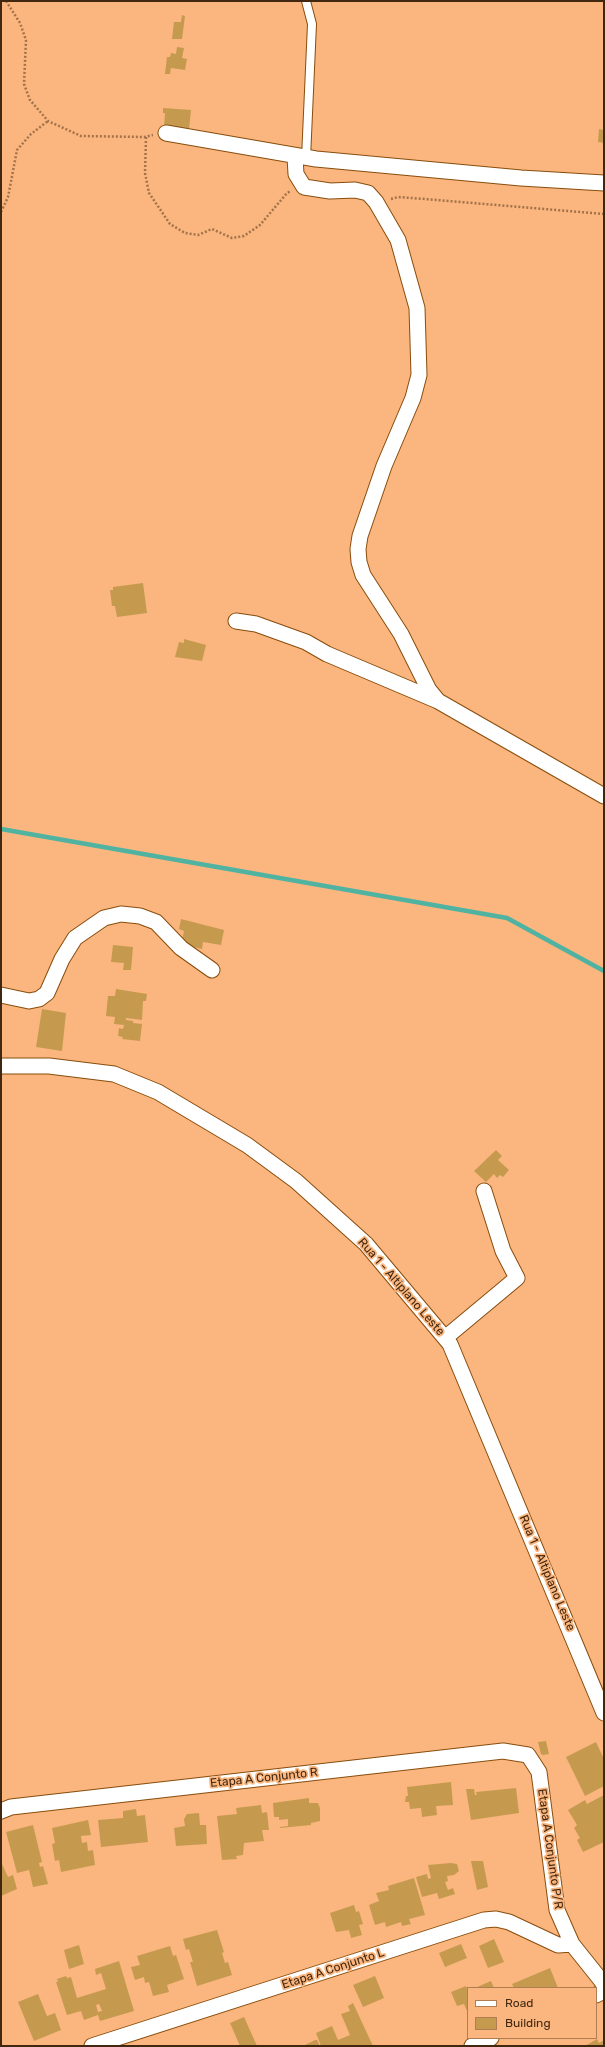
<!DOCTYPE html>
<html>
<head>
<meta charset="utf-8">
<style>
  body { margin:0 }
  #map { position:relative; width:605px; height:2047px; overflow:hidden; background:#fab67e; font-family:Rubik,sans-serif }
  canvas { display:block }
  .frame { position:absolute; inset:0; border:2px solid #422710; pointer-events:none }
  .legend { position:absolute; left:467px; top:1987px; width:130px; height:52px; box-sizing:border-box; background:#fab67e; border:1px solid #b07d52; margin:0; padding:5px 7px; list-style:none; font-size:12px; color:#422710 }
  .legend li { display:flex; align-items:center; gap:8px; height:20px }
  .legend b { width:20px; border:1px solid #b07d52 }
</style>
</head>
<body>
<div id="map">
<canvas width="605" height="2047"></canvas>
<div class="frame"></div>
<ul class="legend">
<li><b style="height:5px;background:#fff"></b>Road</li>
<li><b style="height:11px;background:#c59a4f"></b>Building</li>
</ul>
</div>
<script>
const c = document.querySelector('canvas').getContext('2d');
c.lineJoin = 'round';
const poly = rows => new Path2D(rows.map(r => 'M' + r).join(''));
function trace(path, color, width, dash) { c.strokeStyle = color; c.lineWidth = width; c.lineCap = dash ? 'butt' : 'round'; c.setLineDash(dash || []); c.stroke(path); }
function fill(path, color) { c.fillStyle = color; c.fill(path, 'evenodd'); }
function label(font, color, halo, rows, align = 'center') {
  c.font = font + ' Rubik,sans-serif'; c.lineWidth = 3.5; c.setLineDash([]); c.textBaseline = 'middle'; c.strokeStyle = halo; c.fillStyle = color; for (const [text, x, y, turn = 0] of rows) {
    c.save(); c.translate(x, y); c.rotate((+turn || 0) * Math.PI / 180); c.textAlign = isNaN(turn) ? turn : align; if (halo) c.strokeText(text, 0, 0); c.fillText(text, 0, 0); c.restore();
  }
}
const stream = poly([
  [1,829,507,918,604,971]
]);
const building = poly([
  [182,15,185,16,182,39,172,39,174,22,181,22],
  [177,47,184,48,182,58,187,59,185,70,171,68,170,74,165,74,167,57,170,57,171,53,176,54],
  [163,108,191,110,189,130,164,127,165,113,163,113],
  [599,129,604,130,604,143,598,142],
  [143,583,147,613,117,617,115,606,112,606,110,590,113,590,113,587],
  [184,639,206,645,202,661,175,657,179,642,184,643],
  [181,919,224,930,221,945,203,942,202,949,181,944,184,931,179,929],
  [113,945,133,947,131,970,123,970,124,963,111,962],
  [116,989,147,994,146,1001,143,1001,142,1020,126,1018,126,1020,133,1021,133,1023,142,1024,140,1041,122,1039,123,1037,118,1036,119,1028,123,1029,124,1025,114,1024,115,1017,106,1016,108,996,115,996],
  [42,1009,66,1013,62,1051,36,1047],
  [496,1150,502,1156,498,1160,509,1170,503,1177,500,1175,497,1178,494,1174,486,1182,474,1171],
  [546,1741,549,1754,543,1755,541,1754,538,1742],
  [596,1742,604,1759,604,1786,585,1796,566,1757],
  [451,1782,453,1805,436,1806,437,1815,422,1817,421,1808,410,1809,409,1802,405,1802,406,1796,408,1796,407,1787],
  [516,1788,519,1813,471,1820,466,1789,474,1789,475,1795,477,1795,476,1792],
  [604,1795,604,1842,583,1852,577,1840,580,1838,574,1828,577,1825,568,1810,585,1800,587,1804],
  [309,1798,309,1803,318,1803,320,1808,320,1821,311,1823,311,1825,280,1828,280,1827,288,1826,288,1819,279,1820,279,1817,274,1817,273,1803],
  [261,1805,262,1813,267,1812,269,1830,262,1830,264,1841,244,1843,243,1855,236,1856,237,1859,222,1860,217,1816,237,1814,236,1808],
  [136,1809,137,1816,145,1815,148,1842,101,1847,98,1820,123,1818,123,1811],
  [199,1813,200,1825,206,1825,207,1844,176,1846,174,1828,185,1826,184,1819,187,1814],
  [88,1820,91,1835,81,1836,82,1843,87,1842,88,1851,93,1850,95,1865,61,1872,59,1860,55,1861,52,1844,55,1843,52,1828],
  [33,1825,42,1862,39,1863,40,1867,43,1866,48,1884,33,1887,29,1870,17,1873,6,1832],
  [471,1861,483,1861,488,1887,477,1890],
  [1,1862,8,1877,13,1875,17,1889,1,1896],
  [451,1863,457,1864,459,1871,454,1875,447,1876,448,1881,445,1882,448,1890,453,1888,455,1894,439,1899,437,1893,422,1897,416,1877,427,1874,428,1879,431,1878,428,1865],
  [414,1878,425,1915,409,1919,411,1924,402,1926,401,1922,386,1927,385,1922,375,1925,369,1905,379,1901,376,1893,389,1890,388,1886],
  [354,1905,356,1912,359,1911,363,1924,359,1925,362,1935,351,1938,349,1930,336,1932,330,1913],
  [217,1930,224,1952,222,1953,225,1963,228,1962,232,1975,197,1986,190,1962,193,1962,189,1949,186,1950,183,1939],
  [494,1939,504,1962,488,1968,479,1946],
  [461,1944,467,1958,445,1967,439,1953],
  [79,1945,84,1964,69,1969,64,1950],
  [170,1946,173,1956,176,1955,184,1979,167,1985,169,1992,153,1996,149,1982,145,1983,144,1977,135,1980,131,1967,140,1965,137,1956],
  [119,1961,134,2011,100,2021,98,2015,84,2020,81,2011,67,2015,56,1982,58,1982,57,1979,66,1976,67,1978,71,1977,77,1998,106,1989,101,1973,96,1975,95,1969],
  [99,2004,102,2011,98,2012,96,2005],
  [550,1968,558,1988,514,1988,512,1984],
  [375,1976,384,1998,363,2007,353,1985],
  [491,1981,494,1988,475,1988],
  [466,1986,468,1991,468,2013,464,2004,457,2006,451,1992],
  [38,1994,47,2016,55,2013,61,2030,34,2041,18,2002],
  [353,2003,373,2046,321,2046,316,2033,332,2026,338,2040,350,2035,341,2014,350,2011,348,2006],
  [244,2017,257,2046,240,2046,230,2023],
  [597,2039,599,2043,604,2040,604,2046,585,2046],
  [317,2040,320,2046,303,2046,315,2040]
]);
const path = poly([
  [6,1,20,23,26,40,24,84,30,100,48,121,81,136,144,137,153,135],
  [146,137,145,173,149,193,170,224,185,233,198,235,212,229,232,238,244,236,260,225,287,193,291,191],
  [391,199,398,197,425,199,604,214],
  [1,212,8,197,17,150,31,134,48,121]
]);
const lane = poly([
  [306,1,312,24,306,158]
]);
const street = poly([
  [166,133,316,159,521,178,604,183],
  [295,157,296,174,304,187,330,191,355,190,368,193,376,202,398,240,417,308,419,375,413,398,384,466,360,536,358,549,359,562,363,575,401,634,429,690,438,701,604,796],
  [236,621,256,624,306,642,327,654,438,701],
  [1,995,29,1001,39,999,47,993,62,959,75,938,104,918,121,914,140,916,156,922,181,948,212,970],
  [1,1066,49,1066,114,1074,158,1092,247,1145,296,1181,366,1244,450,1344,604,1713],
  [445,1338,517,1278,503,1251,484,1191],
  [1,1811,11,1807,503,1751,528,1755,539,1772,557,1910,572,1944,604,1984],
  [596,1995,604,1991],
  [92,2046,484,1920,496,1919,509,1922,558,1945,572,1944],
  [472,2046,491,2038]
]);
const streetNames = [
  ["Rua 1 - Altiplano Leste",401,1287,49],
  ["Rua 1 - Altiplano Leste",547,1573,67],
  ["Etapa A Conjunto R",264,1778,-6],
  ["Etapa A Conjunto P/R",550,1849,82],
  ["Etapa A Conjunto L",333,1969,-18]
];
trace(stream, '#50b3a1', 4.5);
fill(building, '#c59a4f');
trace(lane, '#884d0d', 10);
trace(street, '#884d0d', 17);
trace(path, '#a3724a', 2.5, [2, 2]);
trace(lane, '#fff', 8);
trace(street, '#fff', 15);
label('12px', '#422710', '#fab67e', streetNames);
</script>
</body>
</html>
